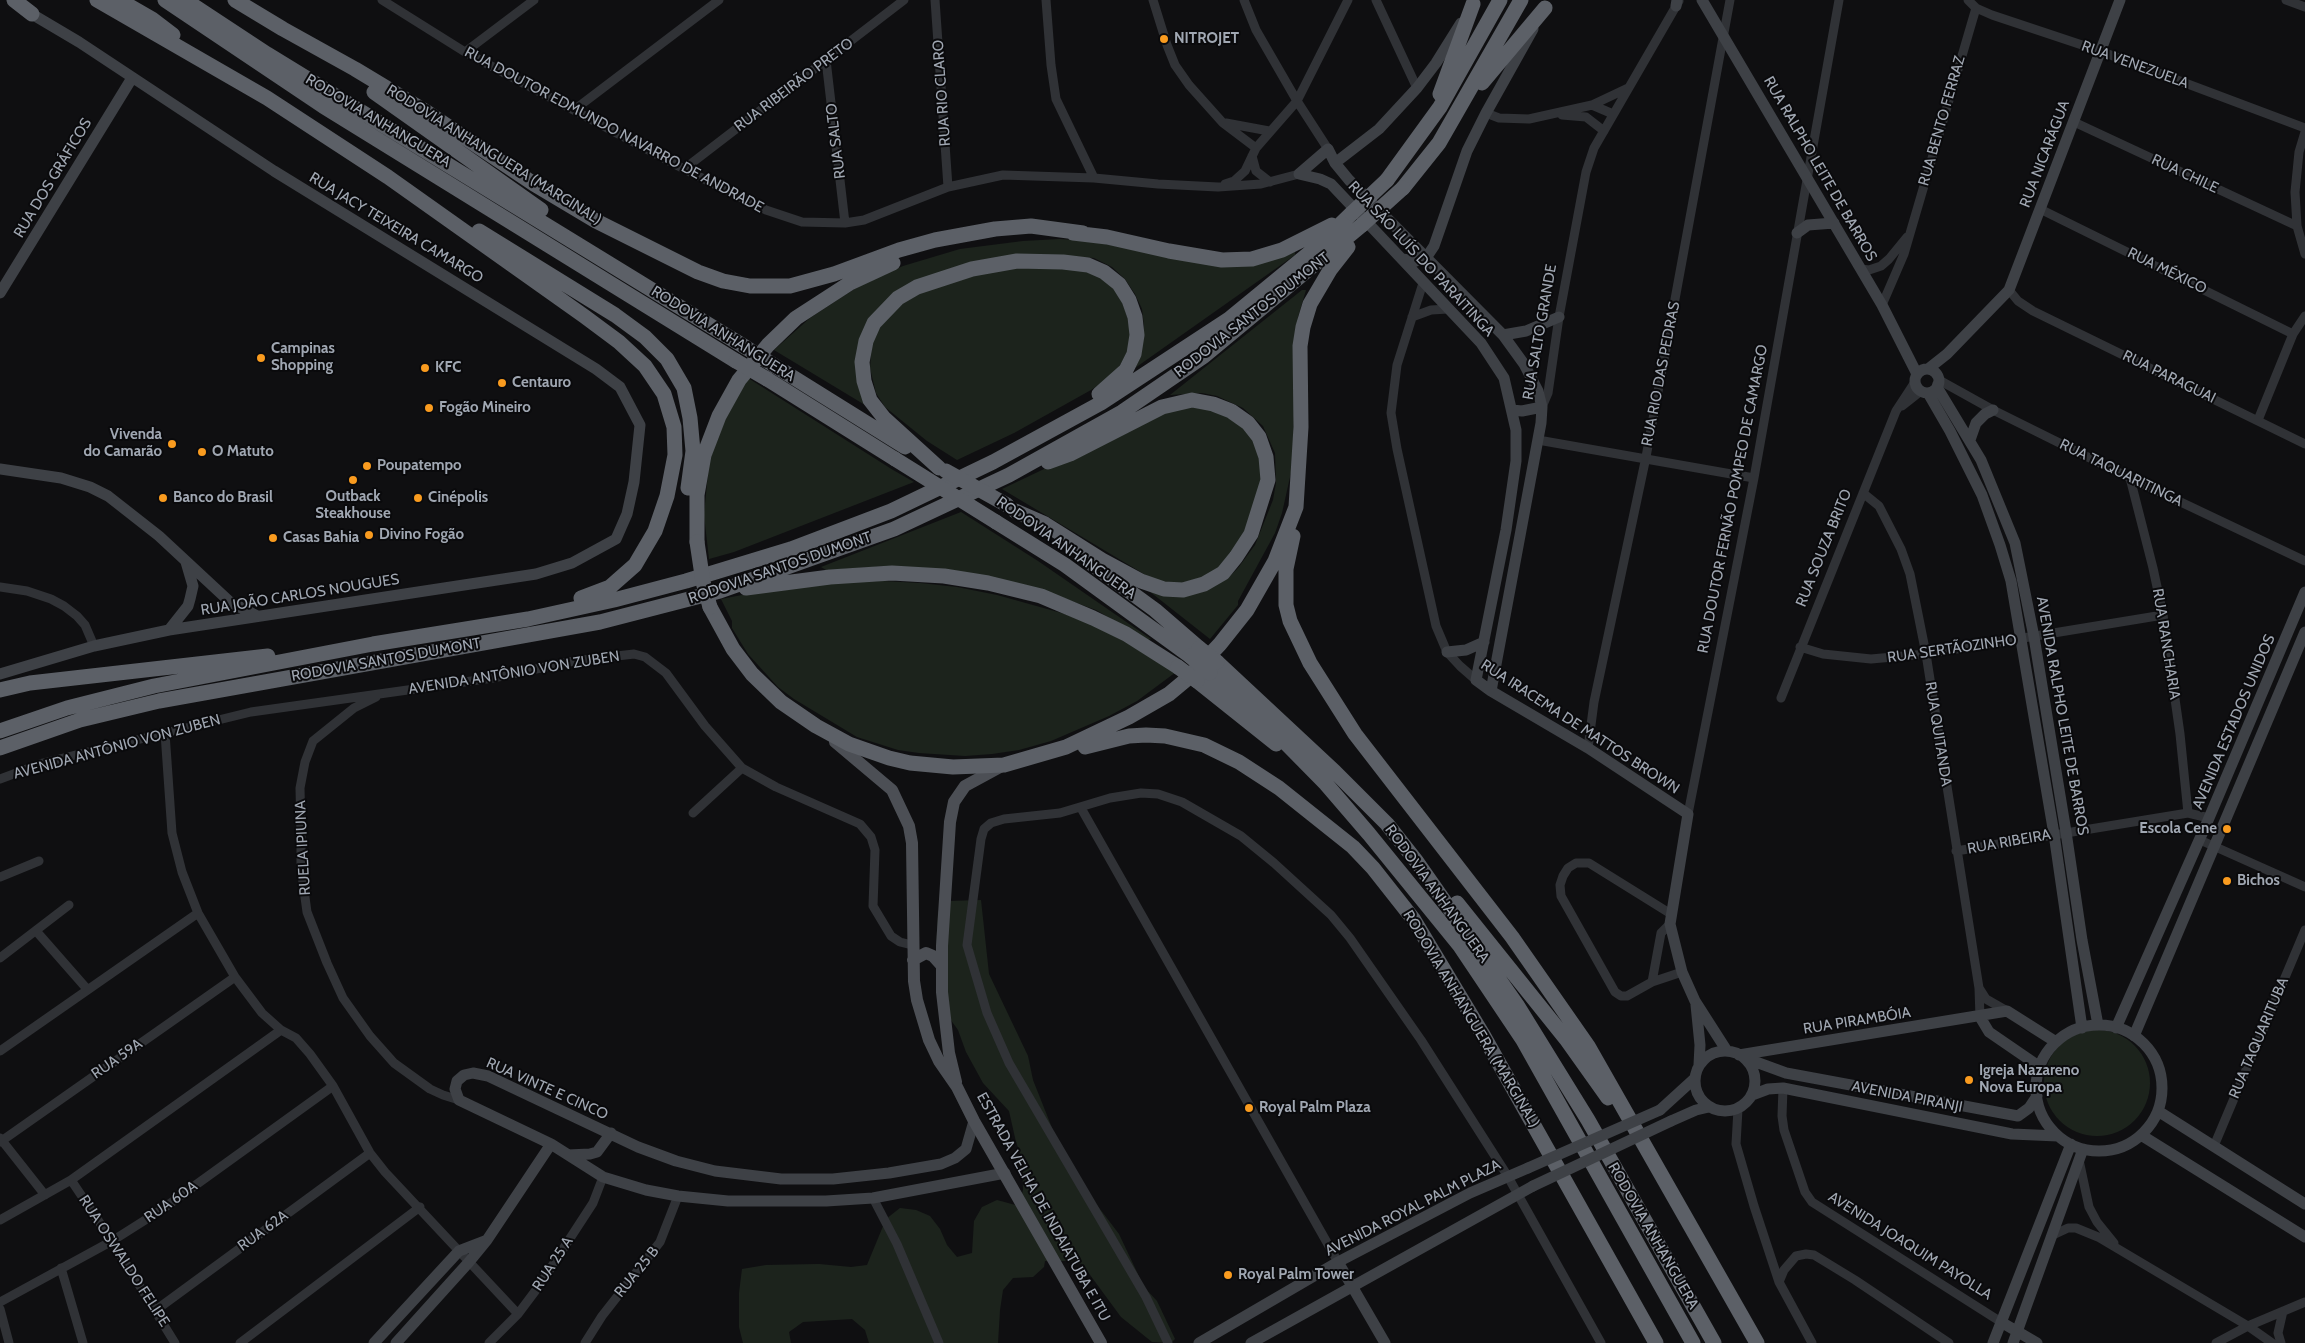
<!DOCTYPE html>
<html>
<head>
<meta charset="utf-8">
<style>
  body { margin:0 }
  canvas { display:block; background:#0f0f11 }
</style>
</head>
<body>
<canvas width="2305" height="1343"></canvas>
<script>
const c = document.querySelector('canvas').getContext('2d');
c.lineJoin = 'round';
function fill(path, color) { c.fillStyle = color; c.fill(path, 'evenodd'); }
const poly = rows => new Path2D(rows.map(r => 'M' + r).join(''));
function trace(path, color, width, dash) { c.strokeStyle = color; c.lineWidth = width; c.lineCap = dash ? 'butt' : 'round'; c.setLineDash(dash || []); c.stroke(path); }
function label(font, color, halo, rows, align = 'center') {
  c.font = font + ' Cabin,sans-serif'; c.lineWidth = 4; c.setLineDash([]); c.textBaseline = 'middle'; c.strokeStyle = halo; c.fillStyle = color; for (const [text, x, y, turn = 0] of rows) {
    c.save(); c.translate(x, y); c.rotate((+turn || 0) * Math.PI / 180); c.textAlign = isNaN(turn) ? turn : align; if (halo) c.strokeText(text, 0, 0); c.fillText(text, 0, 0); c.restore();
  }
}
const green = poly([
  [1060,239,1091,241,1163,255,1295,252,1295,255,1135,368,1143,344,1144,325,1142,309,1135,294,1125,279,1112,267,1094,258,1069,256,965,266,869,322,865,405,774,350,810,318,862,284,903,266,960,249,1023,241],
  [1042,265,1096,273,1117,289,1131,327,1128,355,1112,376,1091,390,1014,433,957,460,927,441,885,407,876,393,870,368,872,342,876,332,899,305,925,291,993,270],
  [1302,290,1306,290,1298,317,1292,468,1282,513,1275,533,1238,601,1238,605,1210,639,1149,591,1201,592,1227,579,1238,568,1255,545,1273,500,1276,483,1275,453,1263,426,1243,408,1217,396,1202,393,1170,395],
  [748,378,893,470,914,482,734,552,709,559,704,515,709,463,726,413],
  [1201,405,1248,427,1264,460,1256,513,1229,561,1204,578,1177,584,1154,580,1002,489,1162,413],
  [961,512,1038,561,1151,639,1148,640,1096,610,1063,598,889,566,826,570,821,567],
  [883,581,920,583,957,587,997,595,1065,614,1125,639,1176,672,1137,701,1109,716,1051,741,1019,750,992,754,965,756,919,753,898,750,857,737,794,699,778,687,748,654,732,628,732,621,721,599,779,588,842,582],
  [981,900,989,974,1028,1056,1033,1080,1058,1143,1074,1175,1119,1234,1144,1287,1157,1301,1175,1339,1171,1343,1152,1342,1121,1317,1082,1264,1066,1261,1045,1261,1044,1267,1033,1277,1013,1278,1003,1290,1000,1310,998,1343,869,1343,865,1330,852,1319,803,1322,789,1332,791,1343,743,1343,739,1327,739,1293,742,1269,766,1265,819,1264,851,1267,867,1265,886,1219,900,1208,916,1210,930,1216,940,1229,947,1245,957,1257,972,1253,974,1221,982,1207,997,1200,1019,1206,1023,1190,1022,1158,1016,1142,1009,1111,983,1083,966,1052,958,1030,948,1016,936,949,938,911,949,901],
  '2044 1083a53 53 0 1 1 106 0a53 53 0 1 1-106 0Z'
]);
const street = poly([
  [382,0,465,52,684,169,766,210,802,222,845,223,864,220,948,187,1003,175,1094,178,1158,184,1218,187,1261,184,1299,174],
  [935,0,948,187],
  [1046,0,1051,65,1056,99,1094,178],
  [1153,0,1167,45,1175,65,1189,85,1223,123,1256,148],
  [1244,0,1256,30,1297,101,1328,149],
  [1376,0,1417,88],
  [1968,0,1976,8,1992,15,2100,51,2305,128],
  [2286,0,2305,7],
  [465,52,534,0],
  [826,60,845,223],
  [1592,105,1628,88],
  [574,110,719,0],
  [1486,113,1499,118,1529,119,1592,105,1613,114],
  [1562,115,1586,117,1604,131],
  [2074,122,2297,226],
  [1226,123,1269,131],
  [2305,132,2299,152,2295,192,2297,226,2305,254],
  [1252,156,1256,171,1270,182],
  [684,169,904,0],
  [1225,184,1234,181,1245,171,1256,148,1297,101,1348,0],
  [2040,209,2293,334],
  [1861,269,1869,270,1881,266,1889,259,1907,237],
  [1423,283,1397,365,1391,413,1397,449,1436,626,1447,652,1460,666,1476,680],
  [2009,290,2018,301,2033,311,2305,444],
  [1882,305,1904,254,1976,8],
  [1412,317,1431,310,1448,309],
  [1939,380,1993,410,2130,478,2305,561],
  [1902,406,1921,391],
  [1542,407,1548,393,1559,317,1586,172,1594,148,1679,1],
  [2258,420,2293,334,2305,316],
  [1538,440,1754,478],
  [2130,478,2153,568,2163,615,2180,734,2188,813],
  [1863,493,1879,506,1901,549,1910,574,1926,654,1979,988,1980,1017],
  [0,587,27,591,51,599,64,606,77,616,85,625,94,646],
  [1800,647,1823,654,1871,659,1926,654,2163,615],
  [376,697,354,708,313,741,305,762,300,788,301,832,301,868,307,912,327,963,343,998,370,1036,394,1063,430,1089,443,1095,459,1100],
  [1781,698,1896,411,1915,382],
  [165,733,172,833,182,872,198,913,235,977,262,1013,281,1030,296,1038,310,1054,333,1086,370,1153,385,1172,518,1314],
  [1588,748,1594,702,1646,457,1730,0],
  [0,779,43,763,251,712,493,678,574,661,634,654,645,657,666,673,705,726,742,768,776,787,860,824,871,837,875,850,873,906,891,936,900,942,912,945],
  [1081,808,1338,1262],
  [693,813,742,768],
  [1688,814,1754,478,1839,0],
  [2200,840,2305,887],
  [1956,851,2188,813,2209,818],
  [0,877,39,861],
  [1671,914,1589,863,1576,863,1568,868,1563,876,1560,885,1561,896,1615,992,1621,996,1627,996,1652,982,1682,972],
  [37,932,87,989],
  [0,958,69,905],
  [1652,982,1661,933,1670,924],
  [1979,988,1986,999,2007,1011],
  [0,1051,198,913],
  [1783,1088,1782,1116,1784,1130,1805,1192,1812,1202,2001,1322],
  [1738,1109,1736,1144,1754,1206,1779,1282,1812,1343],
  [0,1138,45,1195],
  [0,1142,235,977],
  [2214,1146,2305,930],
  [2079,1160,2089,1207,2097,1222,2114,1243],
  [71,1180,112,1241,175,1343],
  [873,1198,897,1244,939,1343],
  [0,1220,71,1180,281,1030],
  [2053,1235,2068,1228,2076,1228,2098,1237,2248,1326,2272,1343],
  [61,1268,83,1343],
  [1779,1282,1784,1270,1796,1256,1806,1254,1814,1255,1855,1280,1949,1343],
  [0,1302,112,1241,161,1210,333,1086],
  [0,1309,9,1343],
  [156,1310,370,1153],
  [240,1343,420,1207],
  [489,1343,518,1314,539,1286,593,1203,603,1177],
  [585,1343,602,1316,660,1242,678,1196],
  [1168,1343,1146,1297,1009,1063,987,1013,967,945,981,839,984,829,991,823,1004,819,1060,813,1110,798,1141,793,1158,794,1182,802,1241,836,1274,863,1331,915,1350,938,1421,1040,1507,1175,1601,1343],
  [2216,1343,2248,1326,2305,1302],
  [2281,1343,2278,1333,2283,1311]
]);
const secondary = poly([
  [1702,0,1882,305,1917,374],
  [1676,6,1677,0],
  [1335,163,1379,129,1417,88,1436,63,1461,23],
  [1299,174,1320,179,1331,184,1481,343,1504,378,1516,430,1516,461,1506,530,1476,680,1491,691,1588,748,1688,814,1670,924,1682,972,1695,1001,1727,1051],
  [1299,174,1328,149,1335,163,1349,180,1503,335,1524,364,1538,391,1542,407,1541,423,1491,691],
  [1797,233,1808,225,1834,223],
  [1402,259,1416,261,1426,258,1434,246,1467,151,1486,113,1533,29],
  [0,293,132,78],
  [1503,335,1526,331,1559,317],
  [1928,369,1947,354,2009,290,2120,0],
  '1915 381a12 12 0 1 1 24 0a12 12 0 1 1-24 0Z',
  [1938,384,1937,387,1981,460,2015,543,2034,637,2066,832,2082,940,2098,1025],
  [1928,393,1950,431,1982,495,2000,545,2011,581,2054,834,2082,1028],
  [1512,410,1522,411,1542,407],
  [1970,440,1976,423,1985,414,1993,410],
  [0,469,61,478,90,487,108,496,159,536,230,602,257,616],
  [169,630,188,606,190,599,193,586,186,562],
  [1447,652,1466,650,1484,642],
  [0,674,94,646,169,630,536,574,572,563,616,539,627,514,634,482,640,425,620,387,596,369,274,171,79,42,25,10],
  [1696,1005,1700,1045,1699,1065],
  [1980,1017,1989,1032,2040,1067],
  '2036 1088a63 63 0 1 1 126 0a63 63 0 1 1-126 0Z',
  [2116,1028,2209,818,2305,592],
  [2134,1036,2305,632],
  '1695 1081a30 30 0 1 1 60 0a30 30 0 1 1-60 0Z',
  [1739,1055,2007,1011,2056,1042],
  [1745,1058,1786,1073,2018,1116,2029,1108,2037,1096],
  [1752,1095,1768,1089,1783,1088,2012,1134,2058,1136],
  [1660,1110,1694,1079],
  [2158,1111,2305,1204],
  [974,1121,966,1149,955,1158,941,1164,889,1173,833,1179,781,1179,715,1171,676,1161,638,1147,488,1076,473,1073,464,1075,457,1081,455,1089,459,1100,551,1144,603,1177,646,1190,678,1196,728,1201,826,1201,873,1198,1005,1173],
  [1671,1121,1696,1110,1709,1107],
  [2141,1135,2305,1237],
  [568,1155,590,1154,597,1152,611,1133],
  [1338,1262,1385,1343],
  [2001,1322,2037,1343],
  [374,1343,459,1251,485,1241],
  [396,1343,469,1262,487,1240,551,1144],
  [1199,1343,1338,1262,1470,1193,1528,1168],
  [1251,1343,1533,1186],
  [1993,1343,2071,1144],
  [2013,1343,2083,1149]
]);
const primary = poly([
  [835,742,892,790,909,826,912,843,914,981,917,1000,929,1040,939,1061,957,1087,974,1121,1101,1343],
  [913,960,926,953,933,956,942,966],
  [956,1082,949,1053,942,992,942,946,950,822,954,802,965,786,1000,767]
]);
const highway = poly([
  [14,0,32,14],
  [97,0,267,98,388,177,584,316,619,342,645,366,664,394,674,427,675,455,667,496,655,531,635,565,610,587,581,598],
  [119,0,152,19,173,35],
  [165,0,323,106,736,361],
  [185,0,267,54,745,347],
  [235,0,283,29,355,69,428,113,534,184,596,221,698,272,723,281,750,286,790,286,834,274,899,250,935,240,995,229,1031,226,1083,233],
  [1482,83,1545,8],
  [374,92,541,210],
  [1440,94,1473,4],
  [1387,180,1440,107,1500,0],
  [1403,188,1439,143,1521,0],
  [479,231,615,315,645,337,667,359,684,388,690,418,693,451,688,488],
  [1073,233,1107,237,1169,251,1222,260,1252,259,1282,250,1332,225],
  [775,366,905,447],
  [767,379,895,459],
  [939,468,884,418,870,400,864,381,862,362,866,341,874,323,898,298,917,287,972,269,1017,261,1063,262,1088,265,1104,272,1119,284,1129,300,1135,317,1137,335,1134,354,1126,370,1099,394],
  [1015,511,1045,524,1102,560,1141,581,1164,589,1183,590,1204,584,1223,573,1236,557,1251,534,1268,480,1266,457,1259,437,1248,423,1231,411,1213,404,1192,400,1162,407,1070,454,1048,462],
  [996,522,1065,565,1190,656],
  [1293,536,1286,569,1286,605,1290,621,1310,663,1355,734,1512,937,1588,1046,1757,1343],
  [697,542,697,495,704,455,719,416,739,380,768,345,796,318,850,283,893,263],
  [1092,564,1155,610,1199,648],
  [746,588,830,577,892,573,944,576,988,583,1041,596,1093,618,1126,634,1178,667],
  [710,607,733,649,752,674,781,702,816,726,849,744,889,758,910,763,953,767,1004,765,1066,747,1129,717,1169,694,1187,679,1220,644,1247,610,1275,561,1296,507,1301,427,1300,346,1303,327,1310,304,1330,270,1348,247],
  [1217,662,1335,772,1387,824,1417,862,1517,1005,1588,1120,1714,1343],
  [1210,673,1265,722,1326,784,1369,834,1460,946,1523,1040,1693,1343],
  [1197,681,1276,744],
  [0,690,30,683,268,656],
  [0,731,67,708,154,686,373,644,528,619,614,600,686,581,791,549,891,511,993,462,1101,403,1229,319,1319,245,1352,213],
  [1085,747,1129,736,1146,735,1165,736,1204,745,1239,762,1279,788,1353,847,1373,868,1414,920,1482,1033,1656,1343],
  [0,748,80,720,159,701,600,622,720,591,894,529,1009,475,1122,412,1204,356,1362,225],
  [1457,903,1566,1039,1608,1098]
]);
const secondaryBridge = poly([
  [1528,1168,1660,1110],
  [1533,1186,1671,1121]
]);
const highwayBridge = poly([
  [1352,213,1387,180],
  [1362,225,1403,188],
  [745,347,775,366],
  [736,361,767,379],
  [895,459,996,522],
  [946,471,1007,505],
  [697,542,703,582,710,607],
  [1199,648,1217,662],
  [1190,656,1210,673],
  [1178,667,1197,681]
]);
const markers = [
  [1164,39,5,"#f99b1f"],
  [261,358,5,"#f99b1f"],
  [425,368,5,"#f99b1f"],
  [502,383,5,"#f99b1f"],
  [429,408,5,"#f99b1f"],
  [172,444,5,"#f99b1f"],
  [202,452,5,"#f99b1f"],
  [367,466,5,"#f99b1f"],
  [353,480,5,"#f99b1f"],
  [163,498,5,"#f99b1f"],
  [418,498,5,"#f99b1f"],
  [369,535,5,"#f99b1f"],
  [273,538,5,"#f99b1f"],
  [2227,829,5,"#f99b1f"],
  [2227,881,5,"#f99b1f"],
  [1969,1080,5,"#f99b1f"],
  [1249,1108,5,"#f99b1f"],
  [1228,1275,5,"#f99b1f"]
];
const poiNames = [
  ["NITROJET",1174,39],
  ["Campinas",271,349],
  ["Shopping",271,366],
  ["KFC",435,368],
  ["Centauro",512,383],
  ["Fogão Mineiro",439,408],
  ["Vivenda",162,435,"right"],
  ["do Camarão",162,452,"right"],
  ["O Matuto",212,452],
  ["Poupatempo",377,466],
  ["Outback",353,497,"center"],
  ["Steakhouse",353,514,"center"],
  ["Banco do Brasil",173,498],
  ["Cinépolis",428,498],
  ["Divino Fogão",379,535],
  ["Casas Bahia",283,538],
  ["Escola Cene",2217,829,"right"],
  ["Bichos",2237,881],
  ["Igreja Nazareno",1979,1071],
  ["Nova Europa",1979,1088],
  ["Royal Palm Plaza",1259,1108],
  ["Royal Palm Tower",1238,1275]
];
const streetNames = [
  ["RUA VENEZUELA",2135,65,20],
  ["RUA RIBEIRÃO PRETO",794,85,-37],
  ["RUA RIO CLARO",942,93,-94],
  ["RODOVIA ANHANGUERA",378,121,31],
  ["RUA BENTO FERRAZ",1942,121,-74],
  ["RUA DOUTOR EDMUNDO NAVARRO DE ANDRADE",614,130,28],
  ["RUA SALTO",836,141,-97],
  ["RUA NICARÁGUA",2045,154,-69],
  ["RODOVIA ANHANGUERA (MARGINAL)",494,155,32],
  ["RUA RALPHO LEITE DE BARROS",1820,169,60],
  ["RUA CHILE",2185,174,25],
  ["RUA DOS GRÁFICOS",53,178,-59],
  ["RUA JACY TEIXEIRA CAMARGO",396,228,31],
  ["RUA SÃO LUÍS DO PARAITINGA",1421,259,47],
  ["RUA MÉXICO",2167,271,26],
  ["RODOVIA SANTOS DUMONT",1252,315,-38],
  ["RUA SALTO GRANDE",1540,332,-80],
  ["RODOVIA ANHANGUERA",723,334,32],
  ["RUA RIO DAS PEDRAS",1661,374,-79],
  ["RUA PARAGUAI",2169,377,26],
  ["RUA TAQUARITINGA",2121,473,26],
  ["RUA DOUTOR FERNÃO POMPEO DE CAMARGO",1733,499,-79],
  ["RODOVIA ANHANGUERA",1066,548,35],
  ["RUA SOUZA BRITO",1824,548,-68],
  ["RODOVIA SANTOS DUMONT",780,568,-19],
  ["RUA JOÃO CARLOS NOUGUES",300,595,-9],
  ["RUA RANCHARIA",2166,644,81],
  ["RUA SERTÃOZINHO",1952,649,-8],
  ["RODOVIA SANTOS DUMONT",386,660,-10],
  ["AVENIDA ANTÔNIO VON ZUBEN",514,673,-9],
  ["AVENIDA RALPHO LEITE DE BARROS",2062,716,80],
  ["AVENIDA ESTADOS UNIDOS",2234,722,-67],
  ["RUA IRACEMA DE MATTOS BROWN",1580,727,33],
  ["RUA QUITANDA",1938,734,81],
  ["AVENIDA ANTÔNIO VON ZUBEN",117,747,-15],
  ["RUA RIBEIRA",2009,842,-10],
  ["RUELA IPIUNA",303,848,-93],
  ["RODOVIA ANHANGUERA",1437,894,54],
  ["RODOVIA ANHANGUERA (MARGINAL)",1471,1019,59],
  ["RUA PIRAMBÓIA",1857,1021,-9],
  ["RUA TAQUARITUBA",2259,1038,-67],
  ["RUA 59A",117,1059,-35],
  ["RUA VINTE E CINCO",547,1089,24],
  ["AVENIDA PIRANJI",1907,1097,11],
  ["RUA 60A",171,1202,-35],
  ["ESTRADA VELHA DE INDAIATUBA E ITU",1043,1207,61],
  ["AVENIDA ROYAL PALM PLAZA",1413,1208,-27],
  ["RUA 62A",263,1231,-36],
  ["RODOVIA ANHANGUERA",1653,1236,60],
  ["AVENIDA JOAQUIM PAYOLLA",1910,1246,32],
  ["RUA OSWALDO FELIPE",124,1261,57],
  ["RUA 25 A",553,1264,-57],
  ["RUA 25 B",637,1272,-51]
];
fill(green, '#1c231c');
trace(street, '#303236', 9);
trace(secondary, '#3e4146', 11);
trace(primary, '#4c4f55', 12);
trace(highway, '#5c6067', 15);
trace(secondaryBridge, '#3e4146', 11);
trace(highwayBridge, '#5c6067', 15);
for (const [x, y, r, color] of markers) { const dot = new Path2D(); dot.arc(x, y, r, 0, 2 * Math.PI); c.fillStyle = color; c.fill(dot); trace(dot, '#0a0a0c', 2); }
label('bold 15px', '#a0a7b2', '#0a0a0c', poiNames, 'left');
label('15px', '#a0a7b2', '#0a0a0c', streetNames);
</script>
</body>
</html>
